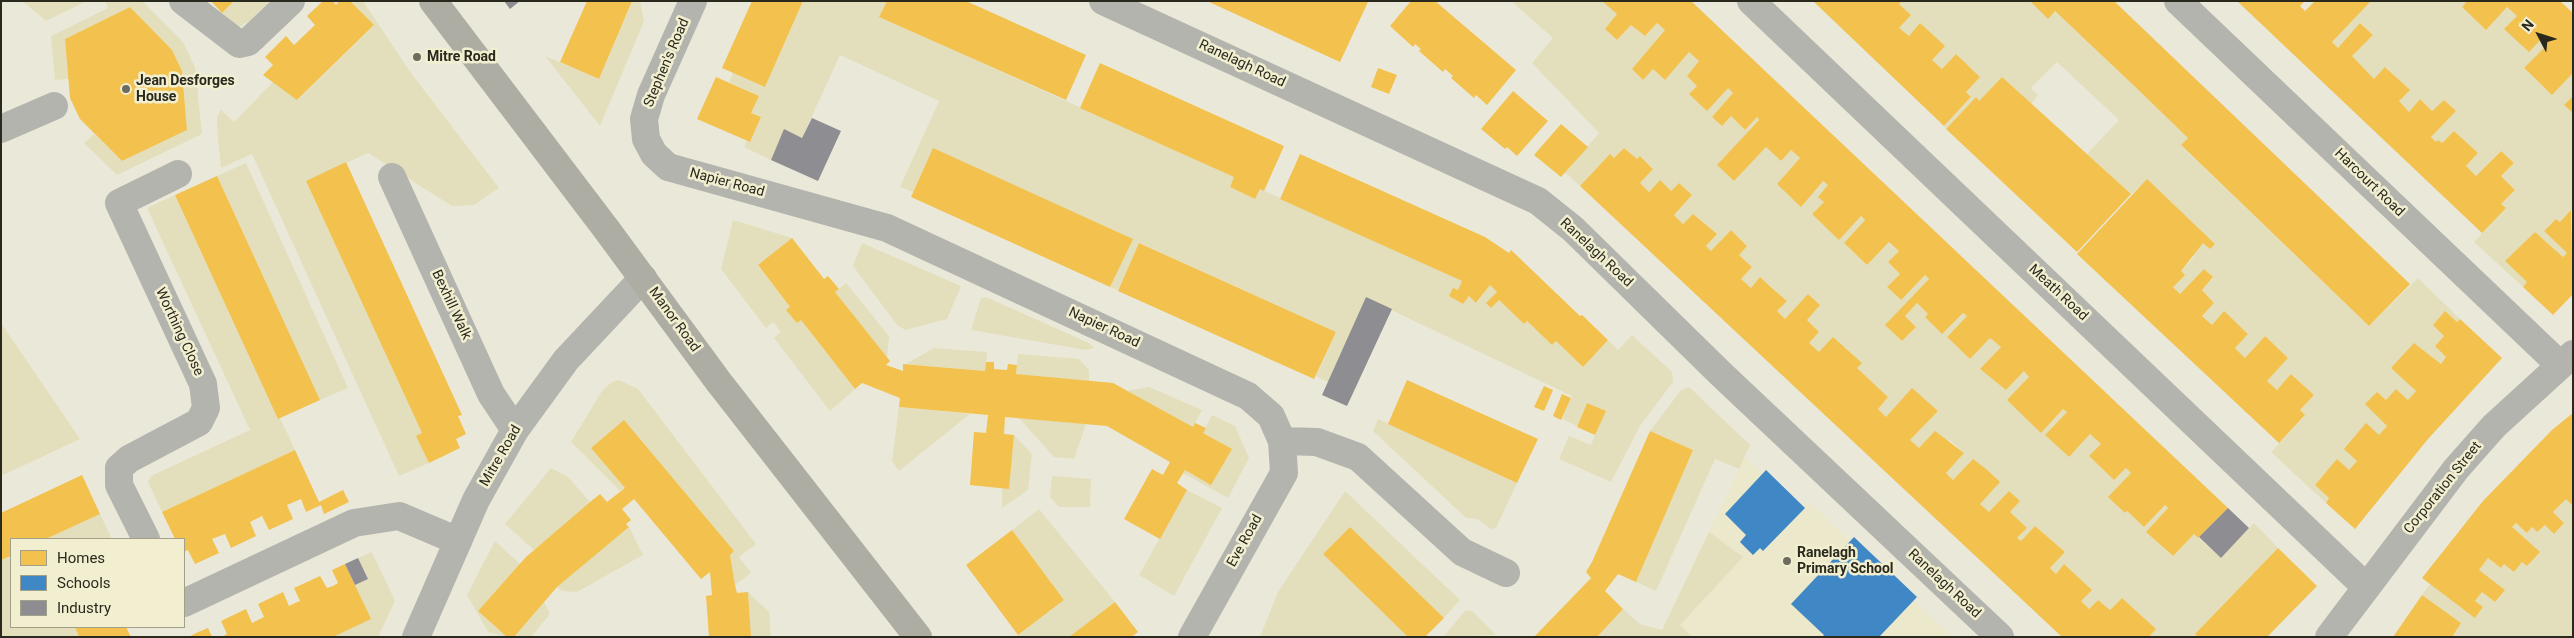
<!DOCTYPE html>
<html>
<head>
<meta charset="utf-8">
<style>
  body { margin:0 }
  #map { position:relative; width:2574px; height:638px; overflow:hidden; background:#eae9d9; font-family:Roboto,sans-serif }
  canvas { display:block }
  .frame { position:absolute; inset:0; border:2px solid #2a291e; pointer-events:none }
  .legend { position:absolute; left:10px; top:538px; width:175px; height:90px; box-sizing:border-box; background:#f2efd1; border:1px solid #a2a089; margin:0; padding:6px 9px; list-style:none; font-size:15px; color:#2a291e }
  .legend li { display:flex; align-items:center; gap:10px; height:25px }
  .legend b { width:25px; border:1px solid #a2a089 }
  .north { position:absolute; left:2514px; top:10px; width:50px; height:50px; -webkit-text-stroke:4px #f2efd1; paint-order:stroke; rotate:310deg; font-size:14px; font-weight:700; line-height:20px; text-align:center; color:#2a291e }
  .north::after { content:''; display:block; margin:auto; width:18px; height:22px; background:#2a291e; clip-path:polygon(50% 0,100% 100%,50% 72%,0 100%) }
</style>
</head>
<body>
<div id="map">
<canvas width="2574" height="638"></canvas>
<div class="frame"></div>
<ul class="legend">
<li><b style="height:14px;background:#f2c14e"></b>Homes</li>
<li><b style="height:14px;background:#3f88c5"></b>Schools</li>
<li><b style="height:14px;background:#8d8d92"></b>Industry</li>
</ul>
<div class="north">N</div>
</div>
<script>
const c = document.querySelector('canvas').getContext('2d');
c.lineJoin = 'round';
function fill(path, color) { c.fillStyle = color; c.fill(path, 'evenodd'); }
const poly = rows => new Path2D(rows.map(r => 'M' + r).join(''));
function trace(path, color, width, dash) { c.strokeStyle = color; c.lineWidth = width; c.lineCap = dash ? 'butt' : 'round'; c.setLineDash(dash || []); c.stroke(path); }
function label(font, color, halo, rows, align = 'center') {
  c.font = font + ' Roboto,sans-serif'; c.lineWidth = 5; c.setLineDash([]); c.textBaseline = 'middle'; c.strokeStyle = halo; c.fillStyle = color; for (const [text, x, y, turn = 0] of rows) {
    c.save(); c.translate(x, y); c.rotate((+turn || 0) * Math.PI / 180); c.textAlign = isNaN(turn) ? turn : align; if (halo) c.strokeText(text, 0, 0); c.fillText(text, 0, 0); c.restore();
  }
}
const built = poly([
  [1745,457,1763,474,1766,470,1805,507,1810,503,1850,541,1854,537,1917,597,1914,601,1952,637,1669,637,1662,630]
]);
const green = poly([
  [22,1,87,1,46,21],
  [105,1,142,1,183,42,195,67,202,134,117,175,84,143,94,134,122,161,187,130,182,71,172,50,130,7,65,39,69,79,55,80,51,36,108,8],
  [234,1,270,1,248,22,239,27,233,24,222,13],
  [350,1,363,1,411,73,499,188,474,205,452,206,368,153,306,181,422,433,417,436,429,463,399,476,252,154,221,168,217,127,217,117,221,110,234,122,273,82,298,100,374,26],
  [632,1,640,1,644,21,600,126,545,56,599,79],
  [803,1,887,1,880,17,1234,177,1230,187,1255,199,1260,189,1462,281,1458,290,1453,288,1449,296,1463,304,1469,296,1477,303,1490,285,1497,292,1491,308,1499,300,1524,324,1527,321,1552,345,1556,341,1583,367,1608,340,1618,350,1632,335,1672,372,1673,382,1640,426,1611,482,1559,459,1569,436,1591,445,1605,411,1587,403,1577,426,1562,419,1572,396,1366,298,1328,382,1316,376,1336,332,1140,243,1118,290,1110,287,1132,239,1107,227,933,149,913,192,900,187,939,101,840,55,802,138,784,130,771,160,744,147,747,141,750,142,761,117,751,113,759,96,729,82,733,73,765,87],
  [1511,1,1602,1,1617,14,1605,29,1617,40,1631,25,1645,36,1657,23,1665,30,1632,69,1642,79,1653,69,1665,80,1689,52,1699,61,1687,76,1697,86,1689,94,1728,88,1733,93,1712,117,1722,126,1731,116,1745,130,1757,117,1759,120,1718,165,1734,181,1766,147,1781,161,1791,150,1800,158,1777,184,1823,181,1828,185,1824,202,1812,214,1839,239,1861,216,1865,220,1844,243,1867,265,1889,242,1899,251,1888,262,1900,274,1887,287,1900,300,1925,275,1929,279,1886,325,1902,341,1916,327,1905,316,1917,303,1928,314,1925,317,1942,334,1963,313,1967,316,1947,337,1970,359,1990,338,2001,347,1980,369,2006,390,2024,371,2029,377,2041,433,2063,409,2067,412,2045,435,2069,457,2090,434,2101,444,2090,457,2114,480,2126,468,2131,473,2109,497,2125,513,2127,511,2144,527,2165,505,2168,508,2146,532,2172,556,2194,534,2221,558,2254,523,2278,548,2195,634,2198,637,2149,637,2156,629,2122,598,2110,610,2098,600,2089,609,2081,601,2091,589,2064,564,2056,574,2050,568,2065,552,2035,526,2021,541,2017,538,2027,528,2010,512,2020,501,2009,491,1989,512,1980,504,1985,470,1973,459,1953,480,1946,473,1964,453,1950,440,1919,448,1910,440,1938,411,1912,389,1886,417,1878,409,1888,397,1857,368,1861,363,1845,347,1819,352,1809,343,1819,332,1807,320,1820,305,1808,294,1785,319,1777,311,1787,301,1773,288,1761,278,1751,288,1741,279,1752,267,1739,255,1747,245,1731,230,1711,251,1706,246,1717,234,1693,214,1683,224,1674,215,1692,195,1679,183,1671,191,1659,181,1649,192,1640,183,1653,168,1640,156,1637,159,1624,148,1614,158,1610,155,1580,186,1565,173,1599,133,1532,63,1553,38],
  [1902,1,2030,1,2048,18,2055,11,2188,138,2181,146,2369,326,2418,278,2460,319,2457,322,2445,312,2433,325,2444,336,2435,346,2446,357,2441,364,2414,343,2392,368,2416,391,2408,400,2396,389,2386,400,2377,392,2366,404,2387,426,2349,470,2326,472,2315,485,2329,498,2326,503,2271,452,2305,416,2300,410,2314,395,2292,374,2277,390,2267,381,2288,358,2265,336,2245,358,2235,348,2248,333,2224,312,2212,325,2202,316,2214,303,2202,290,2213,278,2204,269,2180,294,2173,287,2181,271,2194,257,2192,255,2203,243,2210,249,2215,244,2147,180,2131,194,2087,154,2119,120,2057,62,2031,88,2038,95,2031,104,2002,77,1979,101,1975,98,1946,129,1944,126,1971,98,1966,92,1980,77,1956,54,1942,69,1932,60,1944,46,1920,24,1909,36,1899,28,1911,15,1899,4],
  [2371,1,2467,1,2462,7,2486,30,2507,7,2517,16,2505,29,2541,39,2547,45,2524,69,2552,95,2573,73,2573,96,2564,105,2573,113,2573,212,2571,210,2560,222,2556,219,2544,231,2567,253,2563,257,2535,232,2505,261,2527,282,2523,287,2474,242,2505,208,2501,204,2515,190,2501,176,2514,163,2500,151,2476,176,2466,166,2478,153,2454,131,2442,143,2438,140,2436,142,2431,137,2456,111,2444,100,2432,111,2420,99,2409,112,2399,101,2409,90,2386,67,2374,79,2352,56,2373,35,2361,23,2338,48,2332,42],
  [246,163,348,388,320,400,217,176],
  [175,195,295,450,162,512,148,482,151,476,250,430,147,208],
  [733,220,792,238,758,266,790,307,787,310,797,323,801,320,855,389,830,411,774,338,781,332,773,322,766,328,721,269],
  [862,243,961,286,947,319,905,330,897,325,853,266],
  [846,283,889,336,887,358,835,292],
  [986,297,1089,343,1094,348,1086,350,971,330,981,298],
  [1,323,80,439,1,476],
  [934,348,987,352,985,371,906,364],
  [1018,354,1079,359,1089,370,1089,381,1016,374],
  [619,380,638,389,756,544,739,557,751,573,735,585,730,555,734,551,624,421,591,448,625,488,620,491,571,442,602,391,612,382],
  [1149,387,1202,410,1193,427,1127,391],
  [1689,387,1750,445,1739,469,1715,459,1656,591,1636,582,1693,450,1650,431,1681,390],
  [899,407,941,411,970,414,899,471,892,461],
  [1212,415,1235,426,1249,458,1228,498,1183,473,1185,470,1211,484,1231,449,1203,433],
  [1019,418,1086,424,1074,459,1054,457],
  [1378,419,1517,483,1496,528,1491,529,1477,519,1466,518,1373,431],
  [1014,435,1032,454,1028,490,1002,508,1002,488,1009,488],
  [551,468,568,477,590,502,534,550,505,524],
  [1052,476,1091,479,1090,507,1059,507,1050,497],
  [1187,490,1222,508,1174,596,1139,575],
  [1345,491,1460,600,1444,618,1350,527,1323,554,1408,637,1260,637,1278,592],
  [2566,499,2573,506,2573,637,2452,637,2461,623,2422,595,2430,584,2476,617,2483,607,2475,601,2482,592,2495,602,2504,590,2479,570,2488,558,2501,568,2504,564,2514,572,2522,562,2512,527,2516,523,2527,533,2532,527,2537,532,2545,525,2554,534,2564,523,2553,512],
  [1039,509,1115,602,1069,637,1016,637,1064,600,1012,530],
  [100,514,112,539,46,539,72,527],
  [629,527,643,555,577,592,562,591,557,587],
  [1709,532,1743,557,1680,625,1692,637,1597,637,1623,609,1640,624,1662,630],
  [495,541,520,564,478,611,507,637,488,632,467,595],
  [372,552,395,601,378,637,333,637,370,619,355,585,368,579,358,558],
  [11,556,11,627,75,627,79,637,1,637,1,560],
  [748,592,769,612,771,637,751,637],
  [544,602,550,614,531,637,514,637],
  [1466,610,1472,611,1496,635,1443,637]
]);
const homes = poly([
  [211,1,234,1,222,13],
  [323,1,333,1,336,5,339,1,350,1,374,25,297,100,263,75,273,65,265,57,286,36,294,45,315,25,307,16],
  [587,1,632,1,599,79,560,62],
  [752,1,803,1,765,87,722,68],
  [887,1,966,1,1086,55,1066,100,879,17],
  [1207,1,1367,1,1368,2,1340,62],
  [1411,1,1435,1,1516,70,1487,105,1476,95,1474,98,1451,78,1453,76,1445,69,1443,72,1419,51,1421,49,1415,44,1413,47,1390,26],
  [1602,1,1691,1,2228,508,2198,538,2194,534,2173,556,2146,532,2168,508,2165,505,2144,527,2127,511,2125,513,2108,497,2131,473,2126,468,2114,480,2089,456,2101,444,2090,434,2069,457,2045,435,2067,412,2063,409,2041,433,2007,400,2029,377,2024,371,2006,390,1980,369,2001,347,1990,338,1970,359,1947,337,1967,316,1963,313,1942,334,1925,317,1928,314,1917,303,1905,316,1916,327,1902,341,1885,325,1929,279,1925,275,1901,300,1887,287,1900,274,1888,262,1899,251,1889,242,1867,265,1844,243,1865,220,1861,216,1839,240,1812,214,1824,202,1818,197,1828,185,1823,181,1801,207,1777,184,1800,158,1791,150,1781,161,1766,147,1734,181,1717,165,1759,120,1757,117,1745,130,1731,116,1722,126,1712,117,1733,93,1728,88,1707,111,1689,94,1697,86,1687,76,1699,61,1689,52,1665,80,1653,69,1643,80,1632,69,1665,30,1657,23,1645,36,1631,25,1617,40,1605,29,1617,14],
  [1813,1,1902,1,1899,4,1911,15,1899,28,1909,36,1920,23,1945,46,1932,60,1942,69,1956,54,1980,77,1966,92,1971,97,1944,126],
  [2030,1,2114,1,2410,284,2369,326,2181,145,2188,138,2131,83,2055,11,2048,19],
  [2237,1,2305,1,2300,6,2305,11,2315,1,2371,1,2332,42,2338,48,2360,23,2373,35,2352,56,2374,79,2385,67,2410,90,2399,101,2409,112,2420,99,2432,111,2444,100,2456,111,2431,137,2436,142,2438,140,2442,143,2454,131,2478,153,2466,166,2476,176,2501,151,2514,163,2501,176,2515,190,2501,204,2506,208,2482,233],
  [2467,1,2560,1,2573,13,2573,73,2552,95,2524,68,2547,45,2541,39,2529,52,2504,29,2517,16,2507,7,2486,30,2462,7],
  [130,7,172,50,182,71,187,130,122,161,80,119,70,98,65,39],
  [1100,63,1284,146,1264,191,1260,189,1255,199,1230,187,1234,177,1080,108],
  [1378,68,1397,75,1389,94,1371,87],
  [716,77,759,96,751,113,761,117,750,142,697,119],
  [2002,77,2131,194,2077,252,1946,129,1976,97,1979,101],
  [1513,91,1548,121,1517,156,1507,147,1505,149,1481,129],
  [2573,96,2573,113,2564,105],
  [1561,124,1588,147,1561,177,1534,155],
  [933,148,1133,239,1110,287,911,197],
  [1624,148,1637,159,1640,156,1653,169,1640,183,1649,192,1660,180,1671,191,1679,183,1692,195,1674,215,1683,224,1693,214,1717,234,1706,246,1711,251,1731,230,1747,246,1739,255,1752,267,1741,279,1751,288,1760,277,1772,288,1787,301,1777,311,1785,319,1808,294,1820,305,1807,320,1819,332,1809,343,1819,352,1833,337,1862,363,1857,368,1888,397,1878,409,1886,417,1912,388,1938,411,1910,440,1919,448,1935,431,1964,453,1946,473,1953,480,1973,459,1986,469,2000,482,1980,504,1989,512,2009,491,2020,501,2010,512,2027,528,2017,538,2021,541,2035,526,2065,552,2050,568,2056,574,2064,564,2092,590,2081,601,2089,609,2098,600,2110,610,2122,598,2156,629,2149,637,2062,637,1580,186,1610,154,1614,158],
  [1300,154,1485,237,1509,253,1511,250,1580,316,1582,315,1608,340,1583,367,1556,341,1552,345,1527,321,1524,324,1499,300,1491,308,1486,303,1497,292,1490,285,1476,303,1469,296,1463,304,1449,296,1453,288,1458,290,1462,281,1280,199],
  [346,162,462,415,458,416,466,434,456,439,460,448,429,463,416,436,422,433,306,181],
  [217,176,320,400,278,419,175,195],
  [2147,179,2215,244,2210,249,2203,243,2181,271,2185,275,2173,287,2180,294,2204,269,2213,277,2202,290,2214,303,2202,316,2212,325,2224,311,2248,334,2235,348,2245,358,2265,336,2288,358,2267,381,2277,390,2291,374,2314,395,2300,410,2305,415,2279,443,2077,254],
  [2571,210,2573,294,2553,315,2523,287,2527,282,2505,261,2535,232,2563,257,2567,253,2544,231,2556,219,2560,222],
  [792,238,824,279,828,276,839,289,835,292,890,361,886,365,903,371,903,364,985,371,986,362,994,362,994,369,1007,370,1008,364,1017,365,1016,374,1113,383,1193,427,1195,423,1206,428,1203,433,1232,449,1211,485,1185,470,1177,483,1187,490,1160,539,1124,519,1152,469,1163,475,1170,462,1107,426,1005,417,1004,434,1014,435,1009,489,970,485,974,432,986,433,988,415,899,407,900,398,862,383,855,389,801,320,797,323,786,310,790,307,758,265],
  [1139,243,1336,332,1314,379,1118,291],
  [2445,311,2457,322,2460,319,2502,358,2428,439,2355,529,2326,503,2329,498,2315,485,2337,459,2349,470,2357,461,2344,449,2366,423,2379,435,2387,426,2365,404,2377,392,2386,400,2396,389,2408,400,2416,391,2391,368,2414,343,2441,364,2446,357,2435,346,2444,336,2433,325],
  [1407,380,1538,439,1517,483,1388,424],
  [1544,386,1553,390,1544,411,1534,407],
  [1562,394,1571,398,1561,420,1553,416],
  [1587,403,1606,411,1595,435,1577,427],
  [2573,413,2573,506,2566,499,2553,512,2564,523,2554,534,2545,525,2537,532,2532,527,2527,533,2516,523,2512,527,2540,552,2527,566,2522,562,2514,572,2504,564,2501,568,2488,558,2479,570,2505,590,2495,602,2482,592,2475,601,2483,607,2475,618,2422,578,2483,501,2552,430],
  [624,420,734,551,730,555,735,585,737,593,748,592,751,637,709,637,706,596,712,595,710,572,701,579,634,499,622,509,631,520,626,524,629,527,557,587,514,637,507,637,478,611,526,557,590,502,600,494,607,502,625,488,591,448],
  [1650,431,1693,450,1636,582,1618,574,1605,591,1623,609,1597,637,1534,637,1591,578,1586,572,1592,562],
  [295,450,319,502,343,490,349,502,324,514,321,505,306,512,301,499,287,505,293,519,269,530,262,516,250,522,256,536,231,548,225,534,212,539,219,553,195,564,188,550,184,552,184,539,175,539,162,512],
  [82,475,100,514,46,539,11,539,11,556,1,560,1,513],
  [1350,527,1444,618,1425,637,1408,637,1323,554],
  [1012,530,1064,600,1018,635,966,565],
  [2278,548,2317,586,2267,637,2198,637,2195,634],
  [345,564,371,619,333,637,222,637,227,634,221,621,246,609,252,623,264,617,258,604,283,592,289,606,295,603,300,601,294,588,320,576,327,588,333,586,338,583,332,570],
  [2422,595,2461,623,2452,637,2393,637],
  [1115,602,1138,632,1131,637,1069,637],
  [75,627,126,627,131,637,79,637],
  [208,628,212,637,189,637,196,633]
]);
const schools = poly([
  [1766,470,1805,508,1763,551,1760,548,1753,555,1740,542,1746,535,1725,514],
  [1854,537,1917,597,1879,637,1822,637,1824,635,1791,604]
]);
const industry = poly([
  [504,1,520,1,510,9],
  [812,118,841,131,818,181,771,160,784,129,802,138],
  [1366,297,1392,309,1347,406,1322,395],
  [2228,508,2249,528,2221,558,2199,537],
  [358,558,368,579,355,585,345,564]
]);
const pedestrian = poly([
  [1,129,54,106],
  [392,177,491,394,515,430]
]);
const minor = poly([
  [183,1,239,44,248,42,291,1],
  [693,1,651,95,644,119,646,139,654,154,668,167,887,228,1248,396,1271,416,1282,441,1317,442,1358,457,1462,552,1506,573],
  [1103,1,1538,201,1573,229,1721,374,2000,637],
  [1751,1,2365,586],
  [2178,1,2559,364],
  [146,539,119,485,119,468,129,459,199,422,206,408,203,384,119,203,178,174],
  [184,603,354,523,399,516,458,541],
  [1192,637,1284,473,1282,441],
  [2329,637,2456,469,2494,426,2573,354]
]);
const tertiary = poly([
  [416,637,476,500,515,430,566,360,643,278]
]);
const primary = poly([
  [433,1,607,230,718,381,918,637]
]);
const markers = [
  [417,57,5,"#6d6c5f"],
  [126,89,5,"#6d6c5f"],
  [1787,561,5,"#6d6c5f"]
];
const poiNames = [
  ["Mitre Road",427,57],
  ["Jean Desforges",136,81],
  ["House",136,97],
  ["Ranelagh",1797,553],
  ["Primary School",1797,569]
];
const streetNames = [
  ["Stephen's Road",667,63,-67],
  ["Ranelagh Road",1242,64,25],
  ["Napier Road",727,183,15],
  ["Harcourt Road",2369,183,44],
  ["Ranelagh Road",1596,253,43],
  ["Meath Road",2058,293,43],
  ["Bexhill Walk",451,305,65],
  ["Manor Road",674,320,54],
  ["Napier Road",1104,328,25],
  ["Worthing Close",179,332,65],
  ["Mitre Road",501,456,-60],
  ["Corporation Street",2443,488,-51],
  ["Eve Road",1245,541,-61],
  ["Ranelagh Road",1944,584,43]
];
fill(built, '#ebe8cc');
fill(green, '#e3dfbc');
fill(homes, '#f2c14e');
fill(schools, '#3f88c5');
fill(industry, '#8d8d92');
trace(pedestrian, '#b4b4ae', 28);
trace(minor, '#b4b4ae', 28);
trace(tertiary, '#b4b4ae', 28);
trace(primary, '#aeada3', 28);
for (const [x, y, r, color] of markers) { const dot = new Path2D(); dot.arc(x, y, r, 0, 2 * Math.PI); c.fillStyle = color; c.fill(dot); trace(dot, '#f2efd1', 2); }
label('bold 14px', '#2a291e', '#f2efd1', poiNames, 'left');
label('14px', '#2a291e', '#f2efd1', streetNames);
</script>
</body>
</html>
